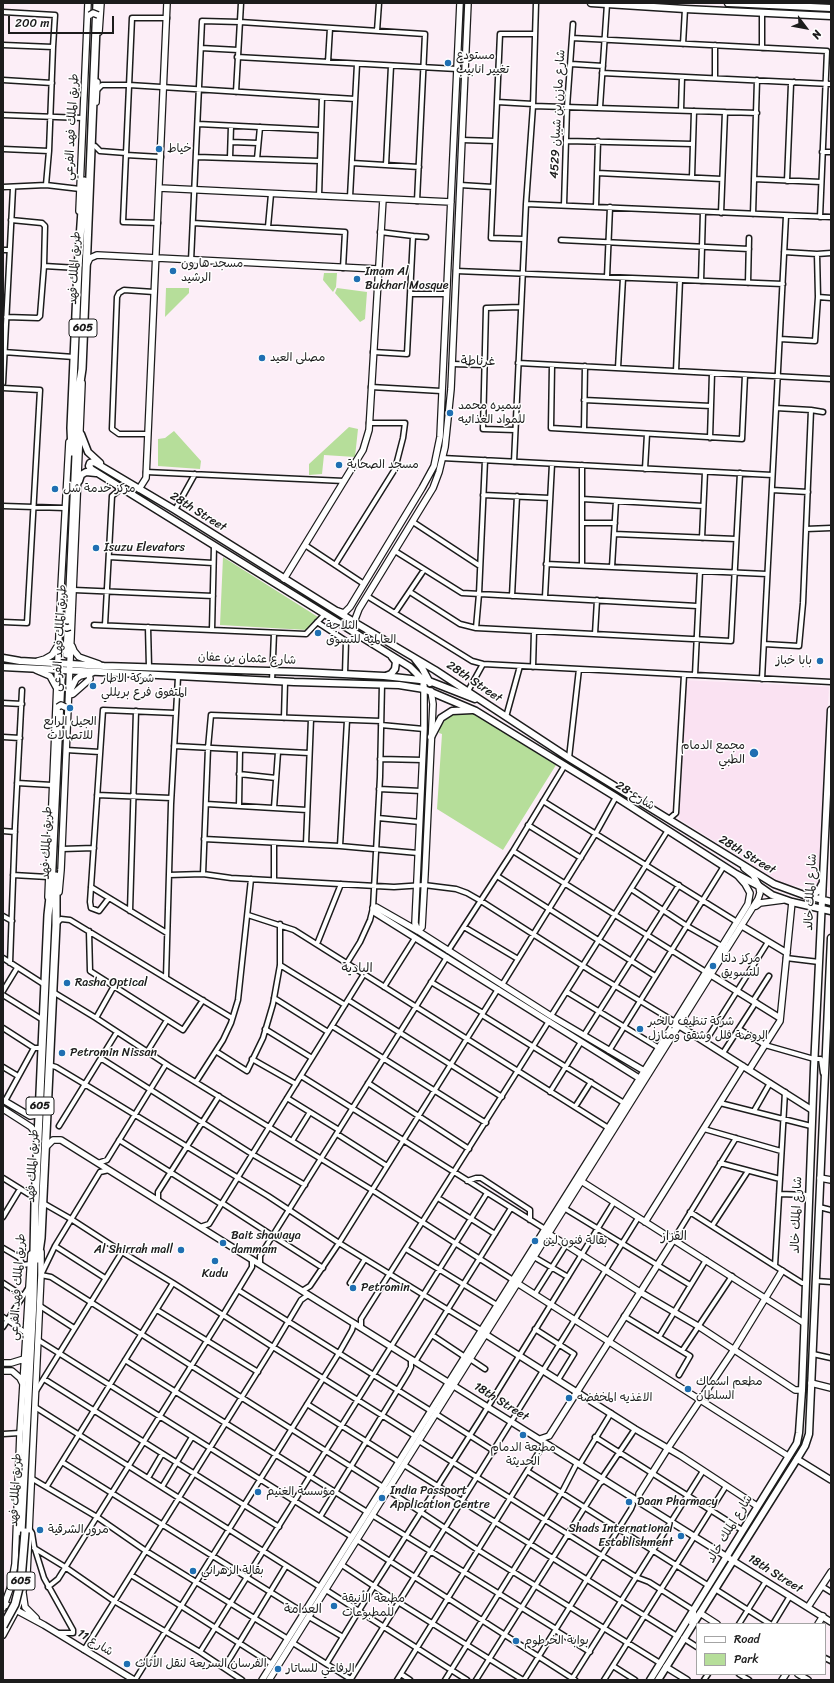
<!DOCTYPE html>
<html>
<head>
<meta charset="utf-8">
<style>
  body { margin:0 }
  #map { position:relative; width:834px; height:1683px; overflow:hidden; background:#fceef7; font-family:Sriracha,sans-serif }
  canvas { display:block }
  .frame { position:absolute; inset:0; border:4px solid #1c1c1c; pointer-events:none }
  .legend { position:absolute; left:696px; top:1623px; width:130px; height:52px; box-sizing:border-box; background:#fff; border:1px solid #a4a4a4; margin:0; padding:5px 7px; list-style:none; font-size:12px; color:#1c1c1c }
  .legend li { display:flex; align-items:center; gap:8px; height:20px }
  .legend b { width:20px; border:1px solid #a4a4a4 }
  .north { position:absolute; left:786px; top:8px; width:40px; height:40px; -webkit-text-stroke:3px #fff; paint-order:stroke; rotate:122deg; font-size:11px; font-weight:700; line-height:16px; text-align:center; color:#1c1c1c }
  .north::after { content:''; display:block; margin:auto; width:14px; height:18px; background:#1c1c1c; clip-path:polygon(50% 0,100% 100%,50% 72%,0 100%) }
  .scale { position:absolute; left:8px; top:16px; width:106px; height:18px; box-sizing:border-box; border:2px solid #1c1c1c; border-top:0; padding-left:5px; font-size:12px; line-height:14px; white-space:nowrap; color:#1c1c1c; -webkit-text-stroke:3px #fff; paint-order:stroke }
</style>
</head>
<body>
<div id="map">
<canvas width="834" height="1683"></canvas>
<div class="frame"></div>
<ul class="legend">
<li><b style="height:5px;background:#fff"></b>Road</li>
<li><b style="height:11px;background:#b6de9a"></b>Park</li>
</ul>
<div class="north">N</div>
<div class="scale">200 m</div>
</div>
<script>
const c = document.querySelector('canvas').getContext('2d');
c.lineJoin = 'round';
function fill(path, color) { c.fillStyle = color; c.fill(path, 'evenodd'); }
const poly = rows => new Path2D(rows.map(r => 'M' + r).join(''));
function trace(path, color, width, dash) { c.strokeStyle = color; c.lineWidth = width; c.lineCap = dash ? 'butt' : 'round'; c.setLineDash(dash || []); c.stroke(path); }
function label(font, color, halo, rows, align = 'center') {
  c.font = font + ' Sriracha,"Playpen Sans Arabic",sans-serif'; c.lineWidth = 3; c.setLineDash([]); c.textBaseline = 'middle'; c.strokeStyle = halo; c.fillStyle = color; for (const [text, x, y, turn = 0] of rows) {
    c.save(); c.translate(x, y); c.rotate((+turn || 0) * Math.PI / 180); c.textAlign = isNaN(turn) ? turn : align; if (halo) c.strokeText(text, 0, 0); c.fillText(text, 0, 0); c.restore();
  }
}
const built = poly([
  [685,680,829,687,818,887,785,885,679,819]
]);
const green = poly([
  [324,273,337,273,336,287,333,292,323,280],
  [166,288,189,288,189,293,165,317],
  [337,288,367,292,365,319,360,322,335,293],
  [349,427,358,429,355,457,324,455,322,474,309,475,309,464],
  [174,431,201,461,200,469,158,466,158,439,165,438],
  [223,557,318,617,307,630,220,625],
  [471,712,556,765,503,850,437,809,442,734,439,733,440,728,445,720,453,715,457,713]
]);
const highwayTunnel = poly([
  [61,679,64,654]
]);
const street = poly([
  [3,12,55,15,53,47,49,151,46,185],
  [762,13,762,48],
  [377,31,379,3],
  [572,38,827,51,820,217],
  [683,44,685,9],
  [3,45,53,47],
  [201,48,238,50],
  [237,57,457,69],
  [328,62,330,28],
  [571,64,603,66],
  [602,73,831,84],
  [715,78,715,45],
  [3,80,52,83],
  [97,90,102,85,129,85,355,99],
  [236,92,241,3],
  [497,102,533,104],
  [533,106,757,113],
  [600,107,607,4],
  [681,110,682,77],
  [3,115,83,118],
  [198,124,320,130],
  [462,140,495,141],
  [567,141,693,144],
  [231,142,258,143],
  [95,146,100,151,126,153],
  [3,149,49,151],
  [822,152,831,152],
  [126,155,161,157],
  [197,157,320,161],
  [230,158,231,126],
  [257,159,260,127],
  [352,163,419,167],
  [386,165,391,66],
  [597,173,722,179],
  [692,177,694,111],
  [754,179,821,182],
  [787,181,791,84,794,82],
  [460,185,493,187],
  [3,187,46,185,80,189],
  [319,196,322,97],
  [350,197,357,64],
  [526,204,831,217],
  [564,205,567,107,573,24],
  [596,207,598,141],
  [721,213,725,112],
  [753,214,757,80],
  [158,223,123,222,132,18,167,18],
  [193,223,345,232,343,268],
  [268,227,271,194],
  [413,236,426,237],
  [524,239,491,238,500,34,534,34],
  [561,240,749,249],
  [3,250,9,250],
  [817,254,831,253],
  [191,261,202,21,240,22,425,34,417,201],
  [44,266,78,268],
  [456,271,783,284],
  [607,277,610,207],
  [701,281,703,212],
  [748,283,749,238],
  [410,294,446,294],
  [818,297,831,298],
  [6,317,38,318,40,316,44,266,45,226,42,223,11,220],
  [780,339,815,341,818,297,817,254,784,252],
  [3,352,74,357],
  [373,352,407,354,413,236,380,232],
  [518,363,831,379],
  [452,364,485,365],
  [552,365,551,428,742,439,745,375],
  [618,368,623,278],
  [676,371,680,280],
  [3,383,13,188],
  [371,387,441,391],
  [3,388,40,390,27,623,3,622],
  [584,400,711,406],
  [811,410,823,412],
  [515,430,483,429,486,308,521,307],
  [584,430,585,366],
  [147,434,119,434,112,429,117,297,119,293,124,290,154,292],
  [710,438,712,373],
  [442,458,772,475],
  [514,462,526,204,533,106,536,3],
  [645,469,647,434],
  [146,472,344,481],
  [772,490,808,492],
  [483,495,550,498],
  [582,499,703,506],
  [3,506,65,508],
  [175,510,195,474],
  [413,522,480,566],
  [582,523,615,523],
  [806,529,831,528],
  [614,534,736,539],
  [702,538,705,472],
  [305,545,364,584],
  [395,551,462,593,697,606],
  [109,557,213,563],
  [546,564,767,574],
  [335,565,395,469,403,438,405,423,369,423],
  [582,565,582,465],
  [612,567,616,501],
  [74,590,213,596],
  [410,592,460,624,476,628,731,641,740,473],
  [367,596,472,661,483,664,831,682],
  [512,596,517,496],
  [545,597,552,464],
  [395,613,424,570],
  [317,622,346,641,345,674],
  [94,625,306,634,325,614],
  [105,625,112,496,123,487],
  [148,627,149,667],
  [476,628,479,594,485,460],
  [212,630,214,546],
  [595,634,597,600],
  [764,644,799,646,803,603,811,410,776,408],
  [533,667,534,631],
  [695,675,700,571],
  [762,679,786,216],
  [272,681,274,633],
  [468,691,483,664],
  [3,703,22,704],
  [506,717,520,666],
  [284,718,285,682],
  [381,725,424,729],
  [3,737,20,738],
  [174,746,309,753],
  [66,750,100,752],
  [569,758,579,669],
  [380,759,423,760],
  [239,774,276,778],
  [17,783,52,785],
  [379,789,421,791],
  [97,795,171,798],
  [543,801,737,922],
  [206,804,307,810],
  [239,806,240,750],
  [274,808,278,752],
  [378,818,420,822],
  [669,819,676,813,684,675],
  [528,825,581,858],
  [3,831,15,832],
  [204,839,340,846,418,853],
  [306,844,311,719],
  [340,846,347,720],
  [62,849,94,848],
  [513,851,706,972],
  [203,874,208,748,211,715,381,721],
  [13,875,48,877],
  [169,875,203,874,231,878,394,887,424,885,456,889,467,893,481,901,594,973,675,1022],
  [497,876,655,976],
  [274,880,274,843],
  [91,887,167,933],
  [631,889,687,926,722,946],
  [109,898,99,911,91,908,90,902,103,710,176,713],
  [130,911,136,711],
  [248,915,294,930,610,1129],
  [3,916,12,921],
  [57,923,61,919,70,920,232,1018],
  [464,927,518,959],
  [89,931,90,971,183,1030,203,1000],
  [317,944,341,884],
  [448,951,513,851,565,765],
  [3,958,45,985],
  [786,958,819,962],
  [10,963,15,826,22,690],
  [347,963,360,942,370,920,373,908,380,777,382,684],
  [280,965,345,1005],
  [166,978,171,804,178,677],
  [431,982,483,1013],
  [502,985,596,833,616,797],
  [384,987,415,938],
  [3,991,17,968],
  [53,992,96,1018,169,1066,372,1190,513,1280],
  [567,992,659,1048],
  [3,995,43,1020],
  [274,998,328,1032],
  [348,1000,502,1097],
  [753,1001,769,976],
  [482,1015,624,1103],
  [551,1016,668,830],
  [96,1018,114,986],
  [332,1026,486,1123],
  [3,1028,34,1048,42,1048],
  [265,1029,312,1058],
  [739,1029,765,1045,814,1059,821,1059,823,1073],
  [584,1035,679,885],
  [705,1042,768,942],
  [609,1051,724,866],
  [147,1052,167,1020],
  [217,1052,247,1071,263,1038,273,1004,280,965,280,924],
  [723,1053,756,1002],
  [102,1059,252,1154,305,1185],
  [252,1059,296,1084],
  [49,1065,56,1067,86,1085,268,1196,339,1243,481,1330],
  [3,1067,18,1076],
  [301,1076,545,1229],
  [196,1082,223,1040,231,1023,238,1000,251,879],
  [368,1083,469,1149],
  [550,1092,581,1042],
  [785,1092,775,1266,802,1283,805,1283],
  [287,1098,339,1130],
  [5,1101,34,1048],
  [720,1103,811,1126],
  [575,1107,591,1082],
  [754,1111,770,1083],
  [59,1126,117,1032],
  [704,1129,781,1151],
  [337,1134,387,1166],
  [119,1140,221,1204],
  [292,1141,310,1112],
  [98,1163,107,1160,166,1064],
  [720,1163,780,1179],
  [109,1170,100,1172,55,1246,41,1275,51,1277,383,1487,478,1550,660,1663],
  [3,1178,35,1198],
  [467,1181,476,1178,481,1178,530,1210,530,1220],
  [779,1194,809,1195],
  [438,1198,495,1234],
  [158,1199,158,1192,219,1096],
  [43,1203,71,1219,122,1252,173,1283,273,1347,415,1436],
  [222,1203,273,1236],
  [819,1207,831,1210],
  [564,1208,690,1285],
  [690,1212,775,1266],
  [3,1217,20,1189],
  [712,1226,748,1171],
  [200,1227,209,1224,364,974],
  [273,1236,323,1268],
  [674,1239,736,1138],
  [55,1246,105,1278],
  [3,1248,20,1258,22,1265,30,1264],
  [406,1249,497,1305],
  [534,1257,568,1277],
  [260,1264,260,1256,447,957],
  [816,1281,831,1282],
  [3,1283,23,1296],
  [350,1283,365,1259],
  [238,1290,431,1411],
  [302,1291,310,1286,339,1243,498,989],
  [535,1294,566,1245],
  [40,1306,74,1328],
  [157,1310,258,1372],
  [624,1316,690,1356,679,1375],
  [3,1317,26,1333],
  [3,1327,29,1287],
  [361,1328,361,1319,549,1021],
  [535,1329,574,1354,558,1380],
  [432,1335,465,1357],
  [659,1337,706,1260],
  [38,1340,352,1537],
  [682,1351,732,1276],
  [813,1354,831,1358],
  [470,1359,485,1369],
  [125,1360,367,1512],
  [415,1362,511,1208],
  [44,1379,244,1505],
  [36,1391,122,1252],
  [307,1404,399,1462],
  [35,1407,320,1587],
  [436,1414,494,1451],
  [3,1434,20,1433],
  [595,1437,742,1530],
  [419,1441,636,1577,649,1582,693,1610,695,1615,691,1623],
  [62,1462,304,1613],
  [580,1464,611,1413],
  [404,1465,677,1636],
  [527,1471,709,1586],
  [31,1478,97,1517,146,1551,288,1639],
  [148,1478,162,1454],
  [602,1478,635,1429],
  [47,1486,173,1283],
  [162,1487,192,1437],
  [244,1505,279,1527],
  [372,1515,556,1629],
  [320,1517,408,1373,411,1367,411,1360],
  [30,1530,32,1533,34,1546,44,1578,73,1630,73,1633,59,1633],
  [357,1540,575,1680],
  [34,1548,65,1567,114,1601,200,1652,242,1680],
  [342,1565,398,1602,523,1680],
  [131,1575,181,1606],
  [48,1587,58,1579,223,1315,252,1267,252,1259],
  [823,1587,831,1592],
  [715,1589,770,1624],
  [326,1590,467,1680],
  [181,1606,272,1664],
  [309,1617,343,1637],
  [739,1624,766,1581],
  [773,1624,790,1596],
  [555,1630,590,1652],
  [683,1638,697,1647],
  [293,1643,352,1680],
  [84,1650,273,1347,301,1300,308,1295],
  [200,1652,487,1193],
  [825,1658,831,1661],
  [327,1663,374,1586,481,1418,614,1202],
  [613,1666,635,1680],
  [224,1668,286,1566],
  [401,1674,410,1680],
  [739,1674,749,1680],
  [351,1679,638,1218],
  [572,1679,703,1471],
  [135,1680,339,1353,352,1330,354,1323],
  [397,1680,542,1447,549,1445],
  [445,1680,562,1492,577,1463],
  [476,1680,600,1483,605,1480],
  [524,1680,631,1509,633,1504,631,1497],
  [604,1680,726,1486],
  [704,1680,708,1674]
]);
const secondary = poly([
  [99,32,101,3],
  [96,102,97,82],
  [159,188,451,202],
  [79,211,88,3],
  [87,264,90,258,97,255,378,269],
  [139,489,146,478,167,3],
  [284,579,363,450,369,430,383,199],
  [338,611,344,613,350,607,422,488,434,466,440,437,460,3],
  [354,622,359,609,433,488,439,472,445,447,451,389,468,3],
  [72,646,74,651,79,657,99,664],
  [38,661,45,659,52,655,58,645],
  [36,670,50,676,56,687],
  [424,689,424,729,415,923,418,931,422,927,425,874,433,704,431,691],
  [70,691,76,679,80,676,92,673],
  [69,695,73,694,90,679,89,674],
  [59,892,61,870,82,383],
  [48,897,61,588,69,442],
  [756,906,760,903,783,900],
  [742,926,787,953],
  [711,975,780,1018],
  [678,1025,812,1110],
  [749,1070,780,1021,792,902],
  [642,1080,374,912,373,908,376,907,418,931,551,1016,646,1072],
  [3,1100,30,1116,36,1115,39,1109],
  [3,1109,31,1127,38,1136],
  [45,1148,53,1140,61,1140,831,1622],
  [820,1178,831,1180],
  [581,1181,804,1323],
  [645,1222,743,1066],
  [549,1234,640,1292,698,1326,795,1390,802,1390],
  [517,1281,517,1283,575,1320,788,1456],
  [485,1334,635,1429,681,1456,757,1506],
  [3,1363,11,1363,24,1359],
  [3,1371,12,1371,20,1378,23,1384],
  [811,1383,831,1388],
  [540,1439,549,1436,674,1239],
  [797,1459,831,1480],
  [639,1501,639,1494,668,1448,733,1351,782,1271],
  [23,1593,25,1607,36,1618],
  [5,1604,44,1625,134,1680],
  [808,1607,831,1572],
  [3,1608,11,1586,15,1564,20,1433,31,1254],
  [700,1613,717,1624],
  [818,1624,823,1616],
  [3,1635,17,1609,23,1591,27,1574,41,1275,41,1252],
  [666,1667,687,1680],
  [798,1674,808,1680],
  [262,1680,675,1022,748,904,750,893,745,884,738,876],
  [269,1680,758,899,760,893,759,886,753,875,744,868],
  [782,1680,786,1674]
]);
const primary = poly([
  [591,3,685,9,831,16],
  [728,3,831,8],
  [81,434,88,452,100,463],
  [79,481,81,475,86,472,96,473],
  [3,658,20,661,104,666,302,672,384,676,429,681,475,699],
  [415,659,422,668,430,683],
  [3,667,294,682,399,685,424,689,476,711,616,797,736,874,759,886,772,895,792,902,831,911],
  [386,676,391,674,395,669,396,662,392,657],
  [424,689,423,680,410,667,91,469,89,466,90,463,94,462,175,510,354,622,435,670,569,758,774,884,804,895,831,902],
  [431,737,441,718,452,711,472,710],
  [806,895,815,893,819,890,822,884],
  [650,1680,797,1443,799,1433,802,1390,814,1068,831,710],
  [658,1680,797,1459,805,1446,809,1434,831,938]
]);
const highway = poly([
  [72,452,71,428,78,268,84,181],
  [67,654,79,389,82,369,97,3],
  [38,1259,41,1238,56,925,56,876],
  [21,1532,33,1300,35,1204,48,915,51,888,61,679]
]);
const secondaryBridge = poly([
  [90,15,93,13,98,15],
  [62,626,67,628,70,627],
  [58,707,61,705,65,707]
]);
const highwayBridge = poly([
  [3,1626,15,1604,21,1580,25,1532]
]);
const markers = [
  [448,63,4,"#1f6fb2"],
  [159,149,4,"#1f6fb2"],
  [173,271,4,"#1f6fb2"],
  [357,279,4,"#1f6fb2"],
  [262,358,4,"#1f6fb2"],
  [450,413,4,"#1f6fb2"],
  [339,465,4,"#1f6fb2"],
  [55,489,4,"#1f6fb2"],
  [96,548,4,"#1f6fb2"],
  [318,633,4,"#1f6fb2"],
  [820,661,4,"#1f6fb2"],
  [93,686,4,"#1f6fb2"],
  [70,708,4,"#1f6fb2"],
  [754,753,5,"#1f6fb2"],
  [713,966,4,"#1f6fb2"],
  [67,983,4,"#1f6fb2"],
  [640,1029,4,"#1f6fb2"],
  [62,1053,4,"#1f6fb2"],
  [535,1241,4,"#1f6fb2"],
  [223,1243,4,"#1f6fb2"],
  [181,1250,4,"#1f6fb2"],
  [215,1261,4,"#1f6fb2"],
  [353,1288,4,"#1f6fb2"],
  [688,1389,4,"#1f6fb2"],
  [569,1398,4,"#1f6fb2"],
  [523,1435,4,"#1f6fb2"],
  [258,1492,4,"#1f6fb2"],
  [382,1498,4,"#1f6fb2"],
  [629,1502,4,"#1f6fb2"],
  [40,1530,4,"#1f6fb2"],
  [681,1536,4,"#1f6fb2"],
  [193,1571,4,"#1f6fb2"],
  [334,1606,4,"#1f6fb2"],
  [516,1641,4,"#1f6fb2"],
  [127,1664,4,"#1f6fb2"],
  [278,1669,4,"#1f6fb2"]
];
const shields = [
  [83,328,28],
  [40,1106,28],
  [21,1581,28]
];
const shieldNames = [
  ["605",83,328],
  ["605",40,1106],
  ["605",21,1581]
];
const poiNames = [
  ["مستودع",456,56],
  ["تغيير انابيب",456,70],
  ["خياط",167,149],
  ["مسجد هارون",181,264],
  ["الرشيد",181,278],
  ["Imam Al",365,272],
  ["Bukhari Mosque",365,286],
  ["مصلى العيد",270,358],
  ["سميره محمد",458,406],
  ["للمواد الغذائيه",458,420],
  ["مسجد الصحابة",347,465],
  ["مركز خدمة شل",63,489],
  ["Isuzu Elevators",104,548],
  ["الثلاجة",326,626],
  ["العالمية للتسوق",326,640],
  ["بابا خباز",812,661,"right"],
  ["شركة الاطار",101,679],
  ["المتفوق فرع بريللي",101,693],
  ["الجيل الرابع",70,722,"center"],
  ["للاتصالات",70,736,"center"],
  ["مجمع الدمام",745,746,"right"],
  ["الطبي",745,760,"right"],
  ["مركز دلتا",721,959],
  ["للتسويق",721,973],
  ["Rasha Optical",75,983],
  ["شركة تنظيف بالخبر",648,1022],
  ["الروضة فلل وشقق ومنازل",648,1036],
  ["Petromin Nissan",70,1053],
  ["Bait shawaya",231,1236],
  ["dammam",231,1250],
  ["بقالة فنون لين",543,1241],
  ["Al Shirrah mall",173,1250,"right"],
  ["Kudu",215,1274,"center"],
  ["Petromin",361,1288],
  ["مطعم اسماك",696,1382],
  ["السلطان",696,1396],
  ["الاغذيه المخفضه",577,1398],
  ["مطبعة الدمام",523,1448,"center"],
  ["الحديثة",523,1462,"center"],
  ["India Passport",390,1491],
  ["Application Centre",390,1505],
  ["مؤسسة الغنيم",266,1492],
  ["Daan Pharmacy",637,1502],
  ["Shads International",673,1529,"right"],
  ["Establishment",673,1543,"right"],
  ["مرور الشرقية",48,1530],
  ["بقالة الزهراني",201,1571],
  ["مطبعة الأنيقة",342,1599],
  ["للمطبوعات",342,1613],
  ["بوابة الخرطوم",524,1641],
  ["الفرسان السريعة لنقل الأثاث",135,1664],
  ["الرفاعي للساتار",286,1669]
];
const streetNames = [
  ["شارع مازن بن شيبان 4529",558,114,-87],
  ["طريق الملك فهد الفرعي",72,127,-87],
  ["طريق الملك فهد",75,268,-87],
  ["28th Street",198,512,32],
  ["طريق الملك فهد الفرعي",60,638,-87],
  ["شارع عثمان بن عفان",247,659,2],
  ["28th Street",474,682,34],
  ["شارع 28",635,796,32],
  ["طريق الملك فهد",47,843,-88],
  ["28th Street",747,855,31],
  ["شارع الملك خالد",811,892,-87],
  ["طريق الملك فهد",33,1166,-87],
  ["شارع الملك خالد",797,1215,-88],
  ["طريق الملك فهد الفرعي",18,1287,-86],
  ["18th Street",501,1402,32],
  ["طريق الملك فهد",16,1490,-87],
  ["شارع الملك خالد",730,1529,-59],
  ["18th Street",775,1574,32],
  ["شارع 11",95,1643,32]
];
const neighbourhoodNames = [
  ["غرناطة",478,362],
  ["البادية",357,969],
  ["القزاز",674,1237],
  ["العدامة",303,1610]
];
fill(built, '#fae2f2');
fill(green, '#b6de9a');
trace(highwayTunnel, '#daced6', 7, [7, 3.5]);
trace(street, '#1c1c1c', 7);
trace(secondary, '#1c1c1c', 8);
trace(primary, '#1c1c1c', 9);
trace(highway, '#1c1c1c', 10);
trace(street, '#fff', 4);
trace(secondary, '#fff', 5.5);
trace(primary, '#fff', 6);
trace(highway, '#fff', 7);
trace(secondaryBridge, '#1c1c1c', 8, []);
trace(highwayBridge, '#1c1c1c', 10, []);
trace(secondaryBridge, '#fff', 5.5);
trace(highwayBridge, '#fff', 7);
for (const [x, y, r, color] of markers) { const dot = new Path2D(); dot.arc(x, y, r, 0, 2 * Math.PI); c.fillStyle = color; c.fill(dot); trace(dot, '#fff', 1.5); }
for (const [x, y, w] of shields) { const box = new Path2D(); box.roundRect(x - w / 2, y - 9, w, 18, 3); c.fillStyle = '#fff'; c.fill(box); trace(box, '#1c1c1c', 1); }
label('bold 11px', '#1c1c1c', null, shieldNames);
label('12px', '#1c1c1c', '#fff', poiNames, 'left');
label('12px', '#1c1c1c', '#fff', streetNames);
label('13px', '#1c1c1c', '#fff', neighbourhoodNames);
</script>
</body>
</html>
